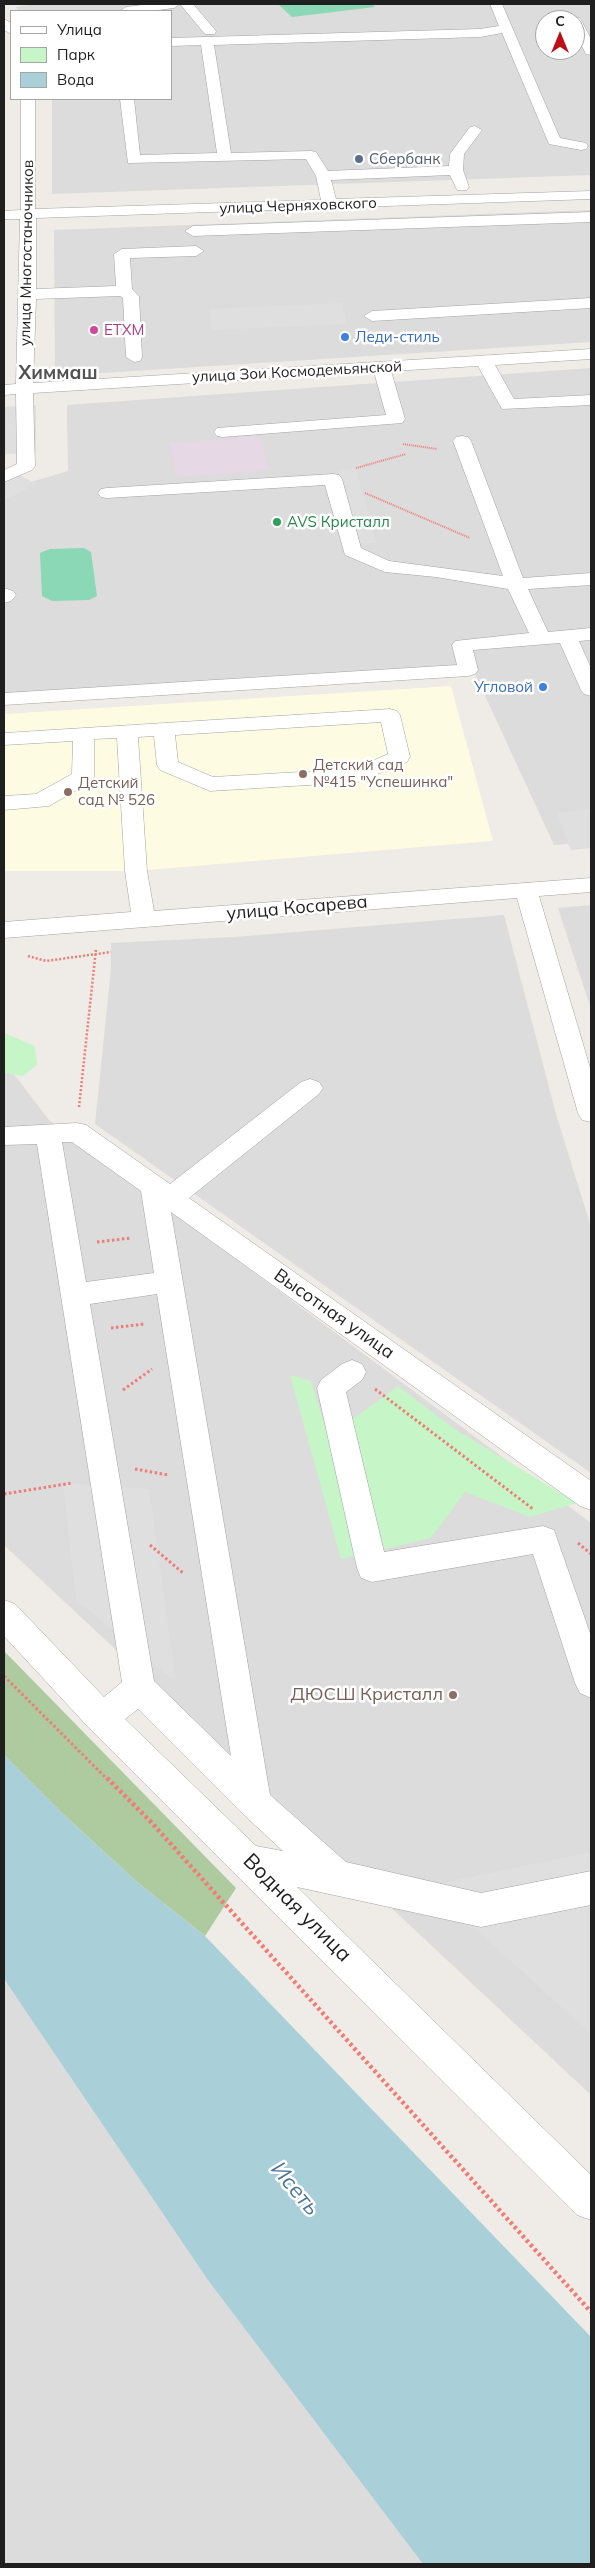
<!DOCTYPE html>
<html>
<head>
<meta charset="utf-8">
<style>
  body { margin:0 }
  #map { position:relative; width:595px; height:2568px; overflow:hidden; background:#efebe6; font-family:Mulish,sans-serif }
  canvas { display:block }
  .frame { position:absolute; inset:0; border:5px solid #1f1f1f; pointer-events:none }
  .legend { position:absolute; left:10px; top:10px; width:162px; height:90px; box-sizing:border-box; background:#fff; border:1px solid #a5a5a5; margin:0; padding:6px 9px; list-style:none; font-size:15px; color:#1f1f1f }
  .legend li { display:flex; align-items:center; gap:10px; height:25px }
  .legend b { width:25px; border:1px solid #a5a5a5 }
  .north { position:absolute; left:535px; top:10px; width:50px; height:50px; box-sizing:border-box; background:#fff; border:1px solid #a5a5a5; border-radius:50%; rotate:0deg; font-size:14px; font-weight:700; line-height:20px; text-align:center; color:#1f1f1f }
  .north::after { content:''; display:block; margin:auto; width:18px; height:22px; background:#be0f17; clip-path:polygon(50% 0,100% 100%,50% 72%,0 100%) }
</style>
</head>
<body>
<div id="map">
<canvas width="595" height="2568"></canvas>
<div class="frame"></div>
<ul class="legend">
<li><b style="height:6px;background:#fff"></b>Улица</li>
<li><b style="height:14px;background:#c6f5c8"></b>Парк</li>
<li><b style="height:14px;background:#a9d0d9"></b>Вода</li>
</ul>
<div class="north">С</div>
</div>
<script>
const c = document.querySelector('canvas').getContext('2d');
c.lineJoin = 'round';
function fill(path, color) { c.fillStyle = color; c.fill(path, 'evenodd'); }
const poly = rows => new Path2D(rows.map(r => 'M' + r).join(''));
function trace(path, color, width, dash) { c.strokeStyle = color; c.lineWidth = width; c.lineCap = dash ? 'butt' : 'round'; c.setLineDash(dash || []); c.stroke(path); }
function label(font, color, halo, rows, align = 'center') {
  c.font = font + ' Mulish,sans-serif'; c.lineWidth = 5; c.setLineDash([]); c.textBaseline = 'middle'; c.strokeStyle = halo; c.fillStyle = color; for (const [text, x, y, turn = 0] of rows) {
    c.save(); c.translate(x, y); c.rotate((+turn || 0) * Math.PI / 180); c.textAlign = isNaN(turn) ? turn : align; if (halo) c.strokeText(text, 0, 0); c.fillText(text, 0, 0); c.restore();
  }
}
const residential = poly([
  [36,4,591,4,591,175,52,194,52,99,171,99,171,11,20,11,15,7],
  [545,20,575,20,575,50,545,50],
  [591,210,591,342,55,376,54,230],
  [591,368,591,843,554,845,475,674,4,705,4,490,68,471,67,405],
  [591,905,591,1009,558,908],
  [504,915,556,1114,591,1227,591,1473,95,1124,111,969,111,943,234,937],
  [4,1061,49,1120,591,1523,591,2095,4,1545],
  [4,1980,419,2558,423,2564,4,2564]
]);
const industrial = poly([
  [260,437,269,470,177,477,170,443]
]);
const education = poly([
  [451,686,493,841,136,871,4,871,4,714]
]);
const forest = poly([
  [4,1651,236,1888,205,1936,137,1882,64,1815,4,1755]
]);
const park = poly([
  [4,1033,35,1046,37,1065,23,1076,4,1073],
  [290,1375,311,1381,323,1420,350,1421,398,1386,456,1430,577,1503,530,1517,465,1492,431,1538,341,1559]
]);
const pitch = poly([
  [278,4,371,4,375,7,292,17],
  [84,548,91,552,97,596,89,600,52,601,42,596,40,553,50,549]
]);
const parking = poly([
  [342,303,347,324,212,330,209,309],
  [36,405,36,453,4,454,4,407],
  [356,468,376,543,358,544,338,470],
  [11,471,37,484,4,500,4,475],
  [591,809,591,848,571,850,557,813],
  [63,1483,149,1489,176,1682,76,1600],
  [591,1852,591,2034,428,1886]
]);
const water = poly([
  [4,1755,64,1815,137,1882,205,1936,591,2337,591,2564,423,2564,208,2280,4,1979]
]);
const pathFar3 = poly([
  [403,444,437,449],
  [356,468,406,454],
  [365,493,470,538]
]);
const pathFar2 = poly([
  [28,956,46,961,111,952],
  [79,1107,96,949]
]);
const pathFar1 = poly([
  [97,1242,131,1238],
  [111,1328,144,1324],
  [375,1389,533,1509],
  [123,1390,152,1369],
  [135,1469,168,1475],
  [4,1494,72,1483],
  [578,1543,591,1554],
  [150,1545,183,1573],
  [4,1676,108,1780]
]);
const path = poly([
  [107,1778,152,1823,591,2312]
]);
const minor = poly([
  [150,4,193,4,216,31,215,34,205,34,180,4,174,8,150,11,120,11,126,7,150,4],
  [490,4,502,4,560,138,586,143,588,146,586,149,581,150,549,144,502,33,480,37,214,45,231,153,311,151,316,152,328,171,449,166,450,154,470,127,475,126,482,130,464,154,463,170,469,187,467,190,457,190,450,175,331,180,336,199,591,191,591,199,36,218,36,289,116,286,114,254,122,249,196,246,204,251,196,256,130,258,132,289,139,296,142,357,140,361,134,362,126,357,123,298,120,296,36,299,33,383,591,349,591,359,495,365,514,399,591,395,591,405,502,409,478,366,391,371,405,419,402,423,223,437,217,436,214,432,217,428,386,415,374,372,33,393,35,466,32,470,4,482,4,470,17,464,16,394,4,395,4,385,16,384,20,219,4,219,4,211,21,210,21,99,35,99,35,209,321,200,316,176,306,159,128,163,120,99,134,99,140,155,217,153,201,45,171,46,171,38,480,29,499,26,490,4],
  [575,17,580,18,591,39,591,55,586,54,575,33,575,20,569,20,575,17],
  [4,19,11,23,11,34,4,30,4,19],
  [591,212,591,222,193,236,185,231,193,226,591,212],
  [591,298,591,308,372,321,364,316,372,311,591,298],
  [462,436,468,437,471,441,523,578,591,573,591,585,528,589,548,632,591,628,591,640,579,641,591,668,591,696,584,694,581,690,560,643,473,650,478,670,475,674,468,676,4,705,4,693,457,665,452,645,455,641,529,633,508,589,436,577,385,572,345,555,325,485,107,498,101,497,98,493,101,489,107,488,333,474,339,475,342,479,361,548,389,561,503,576,453,441,456,437,462,436],
  [4,588,13,591,16,595,11,601,4,603,4,588],
  [390,709,397,711,400,715,410,757,407,762,358,782,210,791,160,770,157,765,154,736,138,737,147,871,154,911,591,878,591,892,539,896,591,1071,591,1122,582,1120,578,1113,517,898,4,938,4,922,131,912,125,871,117,738,94,739,94,777,91,782,49,806,4,810,4,796,36,794,72,774,73,741,4,745,4,733,390,709],
  [381,722,388,754,354,769,213,777,178,762,175,735,381,722],
  [310,1079,319,1082,323,1088,319,1094,189,1198,591,1481,591,1510,580,1506,171,1212,270,1795,346,1862,481,1893,591,1871,591,1905,481,1927,297,1887,591,2175,591,2220,577,2215,90,1729,4,1636,4,1600,15,1604,104,1697,122,1682,37,1144,4,1145,4,1127,77,1123,86,1125,170,1184,301,1082,310,1079],
  [62,1142,72,1142,141,1191,154,1273,86,1282,62,1142],
  [157,1294,231,1756,154,1681,90,1304,157,1294],
  [138,1709,243,1814,283,1851,256,1846,125,1719,138,1709],
  [352,1360,362,1364,366,1372,362,1380,346,1392,384,1552,543,1526,554,1530,591,1636,591,1698,580,1693,575,1683,533,1554,372,1582,361,1578,357,1568,317,1388,321,1380,342,1364,352,1360]
]);
const markers = [
  [359,159,5,"#5c6f8a"],
  [94,330,5,"#d1479c"],
  [345,337,5,"#3f7fe0"],
  [277,522,5,"#2e9e5b"],
  [543,687,5,"#3f7fe0"],
  [303,774,5,"#8d6e63"],
  [68,792,5,"#8d6e63"],
  [453,1695,5,"#8d6e63"]
];
const farServicenames = [
  ["Сбербанк",369,159]
];
const farStreetnames = [
  ["улица Черняховского",298,206,-2],
  ["улица Многостаночников",27,253,-89],
  ["улица Зои Космодемьянской",297,372,-3]
];
const farHotelnames = [
  ["ЕТХМ",104,330]
];
const farShopnames = [
  ["Леди-стиль",355,337],
  ["Угловой",533,687,"right"]
];
const farLeisurenames = [
  ["AVS Кристалл",287,522]
];
const farEducationnames = [
  ["Детский сад",313,765],
  ["№415 \"Успешинка\"",313,782],
  ["Детcкий",78,783],
  ["сад № 526",78,800]
];
const streetNames = [
  ["улица Косарева",297,908,-5],
  ["Высотная улица",334,1314,35]
];
const educationNames = [
  ["ДЮСШ Кристалл",443,1695]
];
const farDistrictnames = [
  ["Химмаш",58,373]
];
const nearStreetnames = [
  ["Водная улица",297,1908,45]
];
const nearWaternames = [
  ["Исеть",295,2189,50]
];
fill(residential, '#dddcdc');
fill(industrial, '#e7d8e5');
fill(education, '#fdfbe1');
fill(forest, '#adcb9e');
fill(park, '#c6f5c8');
fill(pitch, '#8ad8b6');
fill(parking, '#dfdfdf');
fill(water, '#a9d0d9');
trace(minor, '#a3a3a3', 1);
trace(pathFar3, '#ef7d76', 2, [1, 1]);
trace(pathFar2, '#ef7d76', 2.5, [2, 2]);
trace(pathFar1, '#ef7d76', 3, [2.5, 2.5]);
trace(path, '#ef7d76', 4.5, [3, 3]);
fill(minor, '#fff');
for (const [x, y, r, color] of markers) { const dot = new Path2D(); dot.arc(x, y, r, 0, 2 * Math.PI); c.fillStyle = color; c.fill(dot); trace(dot, '#fff', 2); }
label('15px', '#4e5e75', '#fff', farServicenames, 'left');
label('15px', '#1f1f1f', '#fff', farStreetnames);
label('15px', '#b23c85', '#fff', farHotelnames, 'left');
label('15px', '#366cbe', '#fff', farShopnames, 'left');
label('15px', '#27864d', '#fff', farLeisurenames, 'left');
label('15px', '#785e54', '#fff', farEducationnames, 'left');
label('18px', '#1f1f1f', '#fff', streetNames);
label('18px', '#785e54', '#fff', educationNames, 'right');
label('bold 19px', '#525252', '#fff', farDistrictnames);
label('21px', '#1f1f1f', '#fff', nearStreetnames);
label('italic 22px', '#4c7698', '#fff', nearWaternames);
</script>
</body>
</html>
